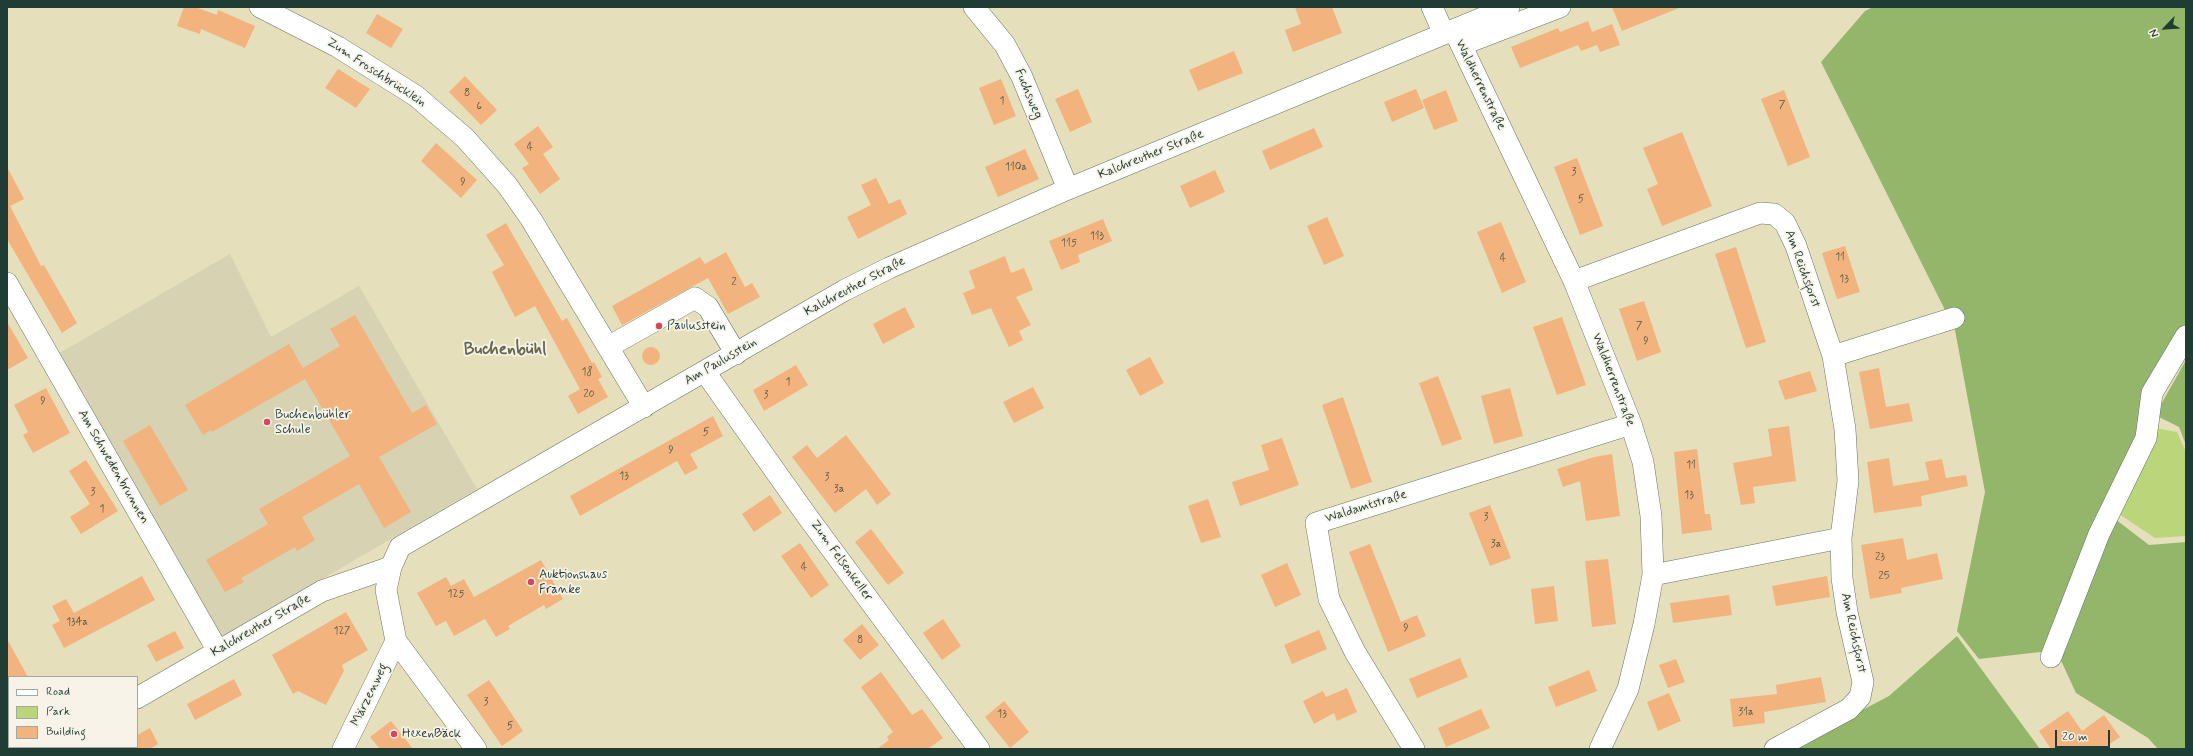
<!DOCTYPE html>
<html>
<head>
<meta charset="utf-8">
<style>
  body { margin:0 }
  #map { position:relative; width:2193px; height:756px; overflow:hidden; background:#e5dfbb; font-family:Mynerve,sans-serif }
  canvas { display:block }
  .frame { position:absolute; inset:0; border:8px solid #1f3d34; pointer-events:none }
  .legend { position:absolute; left:8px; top:676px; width:130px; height:72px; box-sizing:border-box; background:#f7f3e8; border:1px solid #a1aaa0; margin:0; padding:5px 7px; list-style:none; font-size:12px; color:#1f3d34 }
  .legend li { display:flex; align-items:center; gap:8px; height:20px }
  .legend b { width:20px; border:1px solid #a1aaa0 }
  .north { position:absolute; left:2145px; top:8px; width:40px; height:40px; -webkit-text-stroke:3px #f7f3e8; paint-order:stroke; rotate:245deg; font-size:11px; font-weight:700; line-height:16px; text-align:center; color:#1f3d34 }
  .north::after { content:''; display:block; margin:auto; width:14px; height:18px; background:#1f3d34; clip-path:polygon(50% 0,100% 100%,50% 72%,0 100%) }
  .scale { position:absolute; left:2055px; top:730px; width:55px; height:18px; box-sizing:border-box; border:2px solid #1f3d34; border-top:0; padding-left:5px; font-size:12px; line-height:14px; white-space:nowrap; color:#1f3d34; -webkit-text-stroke:3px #f7f3e8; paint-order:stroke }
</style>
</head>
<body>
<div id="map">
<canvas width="2193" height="756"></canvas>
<div class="frame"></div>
<ul class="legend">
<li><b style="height:5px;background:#fff"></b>Road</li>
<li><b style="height:11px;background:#bbd57b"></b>Park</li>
<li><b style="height:11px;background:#f3b37e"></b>Building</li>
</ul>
<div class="north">N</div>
<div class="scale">20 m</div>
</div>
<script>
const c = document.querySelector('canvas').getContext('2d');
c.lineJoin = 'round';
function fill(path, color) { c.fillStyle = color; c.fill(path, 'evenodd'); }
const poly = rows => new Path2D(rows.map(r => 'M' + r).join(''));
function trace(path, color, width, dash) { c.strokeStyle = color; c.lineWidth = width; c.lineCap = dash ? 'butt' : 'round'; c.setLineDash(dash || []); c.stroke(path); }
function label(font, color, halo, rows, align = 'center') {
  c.font = font + ' Mynerve,sans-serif'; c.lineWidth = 3.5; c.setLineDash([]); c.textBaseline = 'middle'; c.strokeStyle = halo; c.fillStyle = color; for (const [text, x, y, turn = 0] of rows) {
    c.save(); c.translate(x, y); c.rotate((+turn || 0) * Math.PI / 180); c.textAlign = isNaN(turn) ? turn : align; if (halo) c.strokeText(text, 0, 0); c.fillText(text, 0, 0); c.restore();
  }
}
const built = poly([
  [230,254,271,337,359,286,477,489,220,638,58,354]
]);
const green = poly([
  [2155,428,2177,432,2186,452,2186,536,2155,538,2119,514]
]);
const forest = poly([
  [1873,7,2186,7,2186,330,2049,651,1979,659,1957,631,1985,492,1955,330,1821,62,1865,11],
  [2186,360,2186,445,2179,427,2155,415],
  [2115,519,2149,545,2186,542,2186,749,2158,749,2148,738,2076,693,2059,656],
  [1957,636,2040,749,1788,749,1889,696]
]);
const building = poly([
  [184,7,195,7,217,15,218,10,255,26,245,48,201,29,200,34,177,26],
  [1295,7,1332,7,1342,33,1293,52,1285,30,1301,24],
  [1612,7,1679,7,1679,8,1622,31],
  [377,14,403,29,391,48,366,33],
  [1588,21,1592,32,1612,24,1620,45,1600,52,1597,45,1581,51,1578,45,1520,68,1511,47,1558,28,1560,32],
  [1234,51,1243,73,1198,91,1189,70],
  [338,69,370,89,356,108,325,88],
  [465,76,497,110,481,125,449,92],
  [1001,79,1016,116,994,125,979,88],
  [1078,89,1092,122,1070,132,1055,99],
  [1416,89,1424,108,1392,122,1384,102],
  [1446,90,1458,121,1434,130,1422,100],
  [1784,90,1810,157,1788,166,1761,99],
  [538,126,553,147,543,154,560,179,540,194,522,168,529,164,514,144],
  [1314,128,1323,147,1270,170,1262,151],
  [1682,132,1712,206,1662,226,1647,189,1658,184,1643,148],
  [436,143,477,180,461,198,421,161],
  [1025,149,1039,179,998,197,985,167],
  [1577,158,1603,226,1580,235,1554,167],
  [7,167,24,199,10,206,41,266,44,265,77,323,62,333,7,239],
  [1215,170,1225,192,1190,208,1180,186],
  [876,178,889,204,900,199,907,214,858,239,847,217,871,205,861,185],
  [1327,217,1344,256,1324,265,1307,226],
  [1103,219,1112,241,1078,255,1080,262,1061,270,1049,241],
  [1501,222,1526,282,1502,293,1477,232],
  [506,223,562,321,567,318,592,363,594,362,602,377,598,379,608,397,578,414,568,396,580,389,535,306,515,317,492,272,504,265,486,235],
  [1845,246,1860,292,1837,299,1822,253],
  [1736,247,1766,342,1746,348,1715,254],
  [726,252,745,287,752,283,760,297,728,314,708,278,622,325,612,306,700,257,705,264],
  [1005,256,1011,273,1024,268,1033,290,1016,297,1031,325,1019,331,1023,340,1009,347,991,308,972,315,963,293,975,288,969,271],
  [1644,301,1661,352,1637,361,1619,309],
  [905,307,915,327,883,344,873,324],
  [355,315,412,413,426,405,437,424,379,457,411,512,384,528,359,484,302,517,315,540,297,551,295,547,241,578,244,582,225,592,206,560,268,524,259,509,350,456,305,379,212,432,211,430,203,435,185,405,289,344,303,368,340,346,330,329],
  [1562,317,1586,385,1557,395,1533,327],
  [7,322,28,358,7,370],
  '642 356a9 9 0 1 1 18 0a9 9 0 1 1-18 0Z',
  [1150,357,1164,383,1140,396,1126,370],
  [796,365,808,385,764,411,753,390],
  [1879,368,1886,407,1909,403,1913,421,1870,429,1859,372],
  [1810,371,1817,391,1785,400,1778,381],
  [1438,376,1462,439,1442,446,1419,383],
  [1033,387,1044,408,1014,423,1003,402],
  [46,388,70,433,33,453,23,435,28,432,14,405],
  [1510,388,1523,436,1494,444,1481,396],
  [1343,397,1372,482,1351,489,1322,405],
  [713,416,723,436,690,454,698,468,685,475,677,461,580,516,570,496],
  [150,425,188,490,160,506,123,441],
  [1789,426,1796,481,1753,487,1755,503,1741,505,1733,463,1772,456,1768,429],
  [846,435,891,494,877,505,866,489,835,513,792,457,807,445,817,458],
  [1282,438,1299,485,1240,506,1232,482,1269,470,1261,445],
  [1697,449,1705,514,1710,514,1712,530,1682,534,1674,452],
  [1612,454,1620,516,1586,521,1580,481,1563,487,1557,469,1594,457],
  [1889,458,1893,486,1929,480,1925,462,1942,459,1946,478,1966,475,1968,486,1921,496,1922,506,1874,513,1867,462],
  [86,460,118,511,81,534,70,517,90,504,69,471],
  [770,495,782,513,754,532,742,514],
  [1208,499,1221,537,1201,543,1188,506],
  [1490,505,1511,558,1490,566,1469,513],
  [871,529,904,573,888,585,855,542],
  [1903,538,1907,560,1937,553,1943,579,1901,588,1902,593,1870,599,1861,545],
  [800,543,829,585,811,598,781,556],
  [1370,544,1401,622,1417,615,1426,636,1388,652,1349,552],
  [1608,559,1616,624,1592,627,1585,561],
  [541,560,563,599,546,609,544,605,508,626,510,629,496,637,485,619,454,636,446,621,436,626,417,593,446,577,451,586,464,579,474,597],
  [1287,563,1301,595,1275,607,1261,575],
  [142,576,155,600,64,648,52,625,60,621,52,606,66,599,74,613],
  [1827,576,1830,597,1776,606,1772,586],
  [1554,586,1558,621,1535,624,1531,589],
  [1729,595,1732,615,1673,623,1670,603],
  [346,612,368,650,342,665,344,671,326,705,298,691,293,694,272,655],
  [943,619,961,646,942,660,923,633],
  [862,624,879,645,860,660,843,640],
  [1319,630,1327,649,1292,664,1284,645],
  [175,631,184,648,156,662,147,645],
  [7,639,28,677,7,677],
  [1460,658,1468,677,1417,698,1409,679],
  [1676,659,1685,682,1668,688,1659,665],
  [1589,670,1597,691,1556,707,1548,687],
  [881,672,912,715,922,709,943,738,928,749,877,749,889,740,887,737,893,732,861,687],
  [1821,677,1826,702,1764,712,1765,723,1733,727,1730,699,1777,694,1776,685],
  [234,679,242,695,195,720,187,704],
  [489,680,523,731,502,746,467,695],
  [1347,688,1357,712,1337,721,1334,713,1314,724,1303,701,1323,691,1326,697],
  [1669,693,1681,721,1658,731,1647,702],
  [1004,701,1029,732,1010,748,985,717],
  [1481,709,1490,728,1446,747,1438,728],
  [2068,711,2082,731,2104,715,2120,737,2102,749,2051,749,2039,731],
  [391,721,413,749,380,749,370,737],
  [150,728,158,744,150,749,137,749,137,735]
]);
const minor = poly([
  [260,7,338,47,416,96,465,138,507,185,531,219,644,407],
  [974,7,1005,45,1022,77,1068,189],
  [1432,7,1444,34],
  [1454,30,1574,281,1631,424,1643,462,1651,516,1653,575,1644,624,1628,689,1600,749],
  [1461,45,1560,7],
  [1574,281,1760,213,1774,214,1785,223,1796,246,1833,356,1845,429,1848,481,1841,538,1653,575],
  [7,283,218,651],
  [608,347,695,298,708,307,736,354],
  [1833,356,1954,318],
  [705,372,807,516,979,749],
  [2051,657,2099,534,2146,438,2152,393,2186,336],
  [137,698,322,591,391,567],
  [48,749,52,747],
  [343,749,396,641],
  [476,749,396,641,386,590,391,567,400,547,845,290,889,268,1068,189,1509,7],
  [1414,749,1355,652,1329,599,1316,523,1631,424],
  [1775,749,1849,709,1860,697,1863,682,1847,612,1842,578,1841,538]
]);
const markers = [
  [659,326,4,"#d1495b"],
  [267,422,4,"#d1495b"],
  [531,582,4,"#d1495b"],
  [394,734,4,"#d1495b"]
];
const numberNames = [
  ["8",467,94],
  ["1",1002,102],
  ["7",1782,106],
  ["6",479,107],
  ["4",530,148],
  ["110a",1016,168],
  ["3",1574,173],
  ["9",463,183],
  ["5",1581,200],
  ["113",1097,237],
  ["115",1069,244],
  ["11",1840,258],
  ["4",1503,259],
  ["13",1844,280],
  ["2",734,283],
  ["7",1639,327],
  ["9",1646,342],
  ["18",587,373],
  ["1",788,383],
  ["20",589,395],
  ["3",766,396],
  ["9",43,402],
  ["5",706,433],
  ["9",671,451],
  ["11",1691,466],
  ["13",624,477],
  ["3",827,478],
  ["3a",839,490],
  ["3",93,493],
  ["13",1689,496],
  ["1",102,510],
  ["3",1486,518],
  ["3a",1496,545],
  ["23",1880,558],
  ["4",804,568],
  ["25",1884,577],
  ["125",456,595],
  ["134a",77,623],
  ["9",1406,629],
  ["127",342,632],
  ["8",860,641],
  ["3",486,703],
  ["31a",1746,713],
  ["13",1002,715],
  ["5",510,727]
];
const streetNames = [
  ["Zum Froschbrücklein",376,73,33],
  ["Waldherrenstraße",1480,85,64],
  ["Fuchsweg",1028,94,67],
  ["Kalchreuther Straße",1151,155,-22],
  ["Am Reichsforst",1802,269,70],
  ["Kalchreuther Straße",855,287,-28],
  ["Am Paulusstein",721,362,-30],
  ["Waldherrenstraße",1613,380,69],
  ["Am Schwedenbrunnen",113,467,60],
  ["Waldamtstraße",1366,507,-17],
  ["Zum Felsenkeller",841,561,54],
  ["Kalchreuther Straße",261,626,-30],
  ["Am Reichsforst",1853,633,78],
  ["Märzenweg",370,695,-64]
];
const poiNames = [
  ["Paulusstein",667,326],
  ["Buchenbühler",275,415],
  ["Schule",275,430],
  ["Auktionshaus",539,575],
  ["Franke",539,590],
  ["HexenBäck",402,734]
];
const districtNames = [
  ["Buchenbühl",505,350]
];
fill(built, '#d6d2b2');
fill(green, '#bbd57b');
fill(forest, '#94b66b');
fill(building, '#f3b37e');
trace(minor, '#647663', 22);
trace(minor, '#fff', 21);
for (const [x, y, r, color] of markers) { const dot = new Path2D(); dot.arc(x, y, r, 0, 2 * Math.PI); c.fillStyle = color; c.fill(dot); trace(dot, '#f7f3e8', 1.5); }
label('11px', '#545a46', null, numberNames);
label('13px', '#1f3d34', '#f7f3e8', streetNames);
label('13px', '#1f3d34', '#f7f3e8', poiNames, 'left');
label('bold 17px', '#69664e', '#f7f3e8', districtNames);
</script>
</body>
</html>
